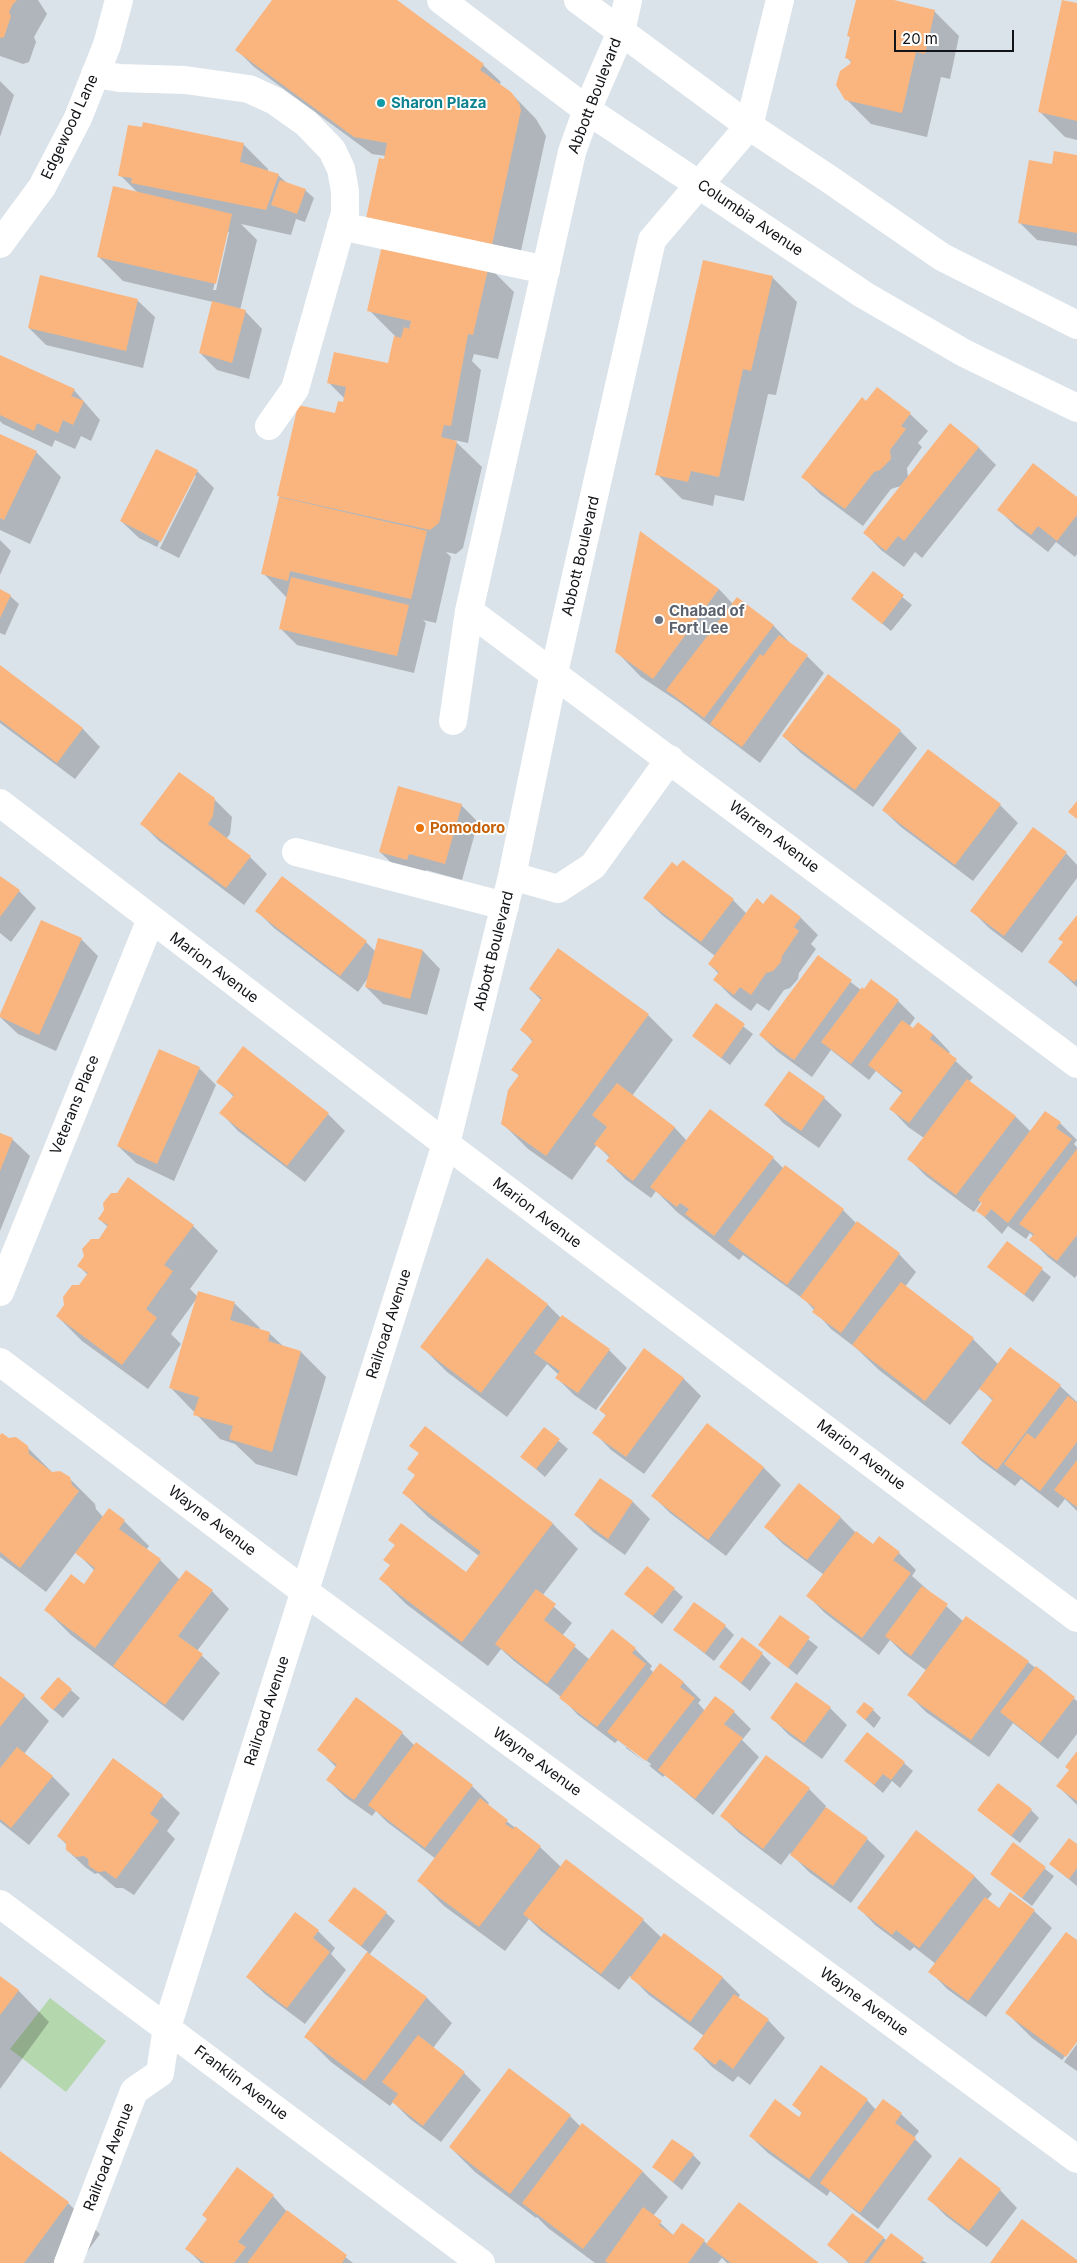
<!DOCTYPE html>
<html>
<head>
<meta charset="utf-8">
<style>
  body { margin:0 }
  #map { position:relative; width:1077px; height:2263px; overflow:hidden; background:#dbe3ea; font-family:Inter,sans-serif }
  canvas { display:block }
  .scale { position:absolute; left:894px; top:30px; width:120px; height:22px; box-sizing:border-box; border:2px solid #121417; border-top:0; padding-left:6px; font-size:15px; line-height:18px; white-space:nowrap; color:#121417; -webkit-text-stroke:4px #fff; paint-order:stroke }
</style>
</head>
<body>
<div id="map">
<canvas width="1077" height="2263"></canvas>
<div class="scale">20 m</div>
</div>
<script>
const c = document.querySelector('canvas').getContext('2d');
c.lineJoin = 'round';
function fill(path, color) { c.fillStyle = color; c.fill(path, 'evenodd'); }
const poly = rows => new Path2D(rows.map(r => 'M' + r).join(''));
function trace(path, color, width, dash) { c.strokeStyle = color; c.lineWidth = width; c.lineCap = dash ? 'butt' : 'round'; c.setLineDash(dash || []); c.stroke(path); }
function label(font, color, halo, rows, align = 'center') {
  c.font = font + ' Inter,sans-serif'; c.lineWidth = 4; c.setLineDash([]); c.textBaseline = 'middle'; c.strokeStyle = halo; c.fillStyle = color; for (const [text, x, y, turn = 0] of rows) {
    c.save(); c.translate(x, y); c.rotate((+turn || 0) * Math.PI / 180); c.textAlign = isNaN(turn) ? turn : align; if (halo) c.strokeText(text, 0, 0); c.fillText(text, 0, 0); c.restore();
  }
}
const green = poly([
  [50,1998,106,2041,66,2092,10,2049]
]);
const shadow = poly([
  [0,0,38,0,47,14,34,37,36,42,29,62,23,64,0,56],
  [274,0,394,0,483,65,501,82,499,85,511,93,536,119,546,136,517,269,489,267,514,292,498,359,474,354,472,361,481,370,468,443,454,440,482,467,463,548,456,554,446,552,451,557,436,623,423,620,426,623,414,673,297,645,280,628,287,598,263,573,299,406,336,415,345,399,329,383,389,365,395,336,369,310,384,243,386,156,372,154,254,67,237,50],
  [857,0,888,0,934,11,959,36,950,79,941,77,927,137,871,124,846,99,852,63,847,58,851,38,849,36],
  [1077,4,1077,140,1065,137,1040,112],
  [0,81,14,95,0,137],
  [243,144,268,169,268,172,278,175,287,183,305,190,314,198,305,222,296,219,291,235,241,224,257,240,240,310,245,311,262,329,249,379,217,370,200,353,213,302,123,281,98,256,138,193,120,175],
  [227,232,229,232,216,290,213,290],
  [1077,156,1077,246,1037,240,1019,222,1053,165],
  [772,277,797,302,776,395,768,394,744,501,715,495,713,506,682,499,657,474],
  [137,300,155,317,143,368,46,345,29,328],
  [0,356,74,390,100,420,91,441,81,436,75,449,55,440,52,447,3,424,0,421],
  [877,389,910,414,928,431,918,443,922,447,907,468,908,478,950,425,979,448,996,465,922,558,915,552,904,567,881,550,864,532,901,486,891,489,863,526,820,494,803,477],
  [0,435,36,452,61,477,30,544,0,530],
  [197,471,214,488,179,558,139,538,121,521],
  [193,476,196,476,160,548,157,547],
  [1077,498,1077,554,1075,557,1056,542,1048,552,1016,527,999,510],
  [0,540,11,551,0,575],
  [873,573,912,605,891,631,853,599],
  [719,589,733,604,773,625,790,643,789,644,807,656,824,673,760,763,679,702,641,677,616,651],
  [0,591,10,596,19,604,5,635,0,633],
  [0,666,83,729,100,747,75,779,0,723],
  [900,731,917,748,873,807,801,753,783,736],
  [928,751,1000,805,1018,823,973,881,901,827,883,810],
  [214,799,232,817,230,834,226,839,250,857,267,874,244,905,159,841,142,824],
  [461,805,478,822,462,880,426,870,424,877,398,869,380,852],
  [1066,853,1077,865,1077,878,1022,953,989,928,972,911],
  [0,877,19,891,36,908,11,942,0,933],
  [771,896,801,918,818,935,811,944,816,949,799,973,798,979,790,988,784,990,769,1011,757,1003,751,1011,732,997,715,980,719,974,709,964,715,956,662,915,645,898,733,900,747,914,764,905],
  [257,911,366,942,376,952,379,940,423,951,440,969,427,1015,383,1004,366,987,368,978,358,992,274,928],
  [1077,917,1077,987,1049,961,1064,943],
  [81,939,98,956,56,1051,18,1034,0,1017],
  [818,957,861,990,898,1001,915,1018,909,1027,913,1030,933,1034,950,1052,948,1054,973,1077,969,1082,1016,1117,1031,1132,1046,1113,1060,1123,1077,1140,1074,1144,1077,1147,1077,1275,1075,1278,1048,1257,1031,1240,1033,1236,1030,1233,1026,1239,1008,1226,1002,1234,978,1211,983,1203,981,1202,974,1212,926,1176,909,1159,924,1138,908,1127,891,1109,903,1094,876,1071,869,1080,831,1050,812,1077,778,1052,760,1035],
  [530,989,648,1015,673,1040,632,1096,675,1128,687,1141,711,1111,773,1158,784,1169,785,1167,843,1210,857,1224,899,1254,916,1272,905,1287,973,1339,999,1365,1060,1386,1077,1402,1077,1511,1065,1499,1058,1508,1021,1479,1015,1486,980,1460,962,1443,993,1401,980,1388,950,1425,879,1370,856,1348,831,1329,806,1301,743,1255,739,1260,677,1212,656,1191,651,1198,625,1179,608,1161,610,1158,597,1145,572,1180,528,1149,503,1124,519,1076,513,1069,533,1042,521,1029,542,1001],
  [716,1005,753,1034,730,1065,693,1036],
  [199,1068,216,1085,174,1181,136,1163,118,1146],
  [218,1081,328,1114,345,1131,305,1182,238,1131,221,1113,234,1097],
  [824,1098,842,1115,819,1148,783,1123,766,1105],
  [0,1133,12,1139,30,1156,0,1231],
  [99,1219,193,1226,218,1251,190,1289,198,1297,234,1303,260,1328,259,1330,269,1333,283,1346,301,1352,326,1377,297,1476,256,1464,235,1444,220,1439,171,1388,197,1298,171,1334,181,1344,148,1389,82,1341,57,1316,88,1275,79,1266,108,1227],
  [1008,1242,1051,1277,1033,1302,989,1267],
  [487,1260,548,1305,561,1318,562,1316,609,1350,627,1368,596,1410,574,1395,557,1378,559,1375,547,1364,507,1417,447,1372,422,1347],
  [644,1350,684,1379,701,1396,644,1474,611,1450,594,1432,606,1416,601,1410],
  [707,1425,764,1468,781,1485,726,1556,670,1513,653,1496],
  [425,1428,553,1524,578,1549,542,1596,572,1623,562,1636,590,1660,635,1649,652,1666,650,1669,654,1673,660,1665,684,1683,701,1700,698,1703,705,1711,734,1712,751,1729,742,1740,759,1757,713,1815,665,1775,663,1777,618,1740,615,1743,578,1715,561,1697,514,1661,501,1649,488,1666,406,1604,381,1579,391,1566,396,1546,390,1540,466,1574,479,1556,428,1517,403,1492,416,1476,420,1454,411,1446],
  [626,1745,651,1764,650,1766,626,1748],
  [544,1428,568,1449,545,1477,521,1456],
  [0,1437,27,1447,53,1473,69,1478,95,1504,96,1509,103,1517,124,1521,149,1546,146,1550,160,1560,180,1580,186,1572,212,1591,229,1609,197,1651,220,1673,183,1721,71,1635,46,1610,84,1586,95,1571,76,1552,46,1592,0,1557],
  [600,1480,633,1502,650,1519,625,1555,593,1532,576,1515],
  [840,1517,856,1533,873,1546,899,1553,916,1570,912,1576,964,1622,1028,1662,1077,1701,1077,1734,1058,1759,1013,1723,989,1757,926,1712,909,1695,927,1671,904,1654,890,1640,879,1655,825,1613,808,1596,824,1575,783,1544,766,1527],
  [674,1589,683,1597,662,1624,626,1594],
  [780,1617,818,1647,797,1675,760,1645],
  [725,1626,734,1635,714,1661,675,1630],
  [762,1654,771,1663,750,1691,721,1667],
  [0,1678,24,1696,49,1721,24,1754,53,1777,70,1794,29,1845,0,1822],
  [58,1679,80,1698,63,1718,50,1707],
  [830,1708,847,1725,822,1759,789,1735,772,1718],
  [873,1710,881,1718,874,1728,857,1712],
  [402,1733,415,1746,472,1786,489,1803,487,1806,540,1847,561,1867,643,1920,662,1938,664,1935,723,1978,740,1995,738,1998,768,2020,785,2038,750,2085,738,2076,733,2082,712,2067,695,2049,704,2036,649,1995,630,1976,619,1990,541,1931,529,1919,505,1951,444,1906,419,1881,436,1859,387,1822,376,1811,372,1816,345,1797,328,1780,337,1768,319,1750],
  [1077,1753,1077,1805,1058,1786,1070,1770],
  [767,1757,809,1789,826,1806,825,1808,867,1839,885,1856,851,1903,809,1872,790,1853,781,1865,739,1833,722,1816],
  [113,1760,162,1796,180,1813,167,1831,175,1839,134,1895,123,1888,116,1888,98,1873,95,1874,85,1867,67,1850,67,1845,58,1836],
  [904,1763,913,1771,900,1788,892,1781,883,1793,855,1769],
  [1031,1810,1039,1818,1020,1843,988,1818],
  [916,1832,975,1877,992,1894,987,1900,1000,1909,1011,1894,1034,1911,1052,1928,986,2017,947,1989,930,1971,936,1964,914,1947,910,1951,875,1925,858,1907],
  [1013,1844,1054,1876,1032,1906,991,1874],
  [1077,1845,1077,1886,1050,1864],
  [386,1913,395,1921,369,1955,427,1998,452,2023,433,2048,464,2073,481,2090,441,2142,410,2119,393,2102,390,2106,331,2062,306,2037,368,1952,329,1921],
  [318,1931,335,1948,331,1954,346,1970,305,2024,265,1994,247,1977],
  [1077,1941,1077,2040,1062,2060,1032,2038,1007,2013],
  [0,1977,18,1990,49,2022,0,2089],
  [1077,2044,1077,2071,1064,2062],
  [867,2100,876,2110,901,2114,919,2131,914,2138,932,2156,878,2229,830,2191,827,2196,768,2153,750,2136,800,2119,803,2114,793,2105],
  [570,2116,581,2127,582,2125,643,2172,668,2197,653,2216,674,2236,704,2241,707,2244,817,2263,727,2263,722,2258,718,2263,595,2263,548,2228,537,2217,536,2218,475,2172,450,2147],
  [0,2153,68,2203,100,2234,79,2263,0,2263],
  [693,2155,701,2163,682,2190,654,2167],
  [1000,2190,1017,2208,987,2247,946,2216,929,2199],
  [273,2196,289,2214,353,2263,201,2263,187,2249],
  [883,2238,927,2263,849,2263,829,2245]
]);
const building = poly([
  [0,0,17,0,13,4,9,12,11,16,4,37,0,38],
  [272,0,397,0,484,64,480,70,511,92,519,103,521,110,492,245,365,223,379,158,384,159,387,143,354,137,235,50],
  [856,0,894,0,935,10,925,54,916,52,902,113,845,100,836,85,840,71,850,64,851,60,845,58,850,37,847,36],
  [1062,0,1077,3,1077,121,1038,112],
  [143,122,244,143,240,162,279,174,266,210,131,183,132,178,118,176,128,125,142,127],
  [1054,151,1077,155,1077,233,1018,223,1029,160,1052,164],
  [280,180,306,189,297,214,271,205],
  [113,186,232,214,216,284,97,257],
  [383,241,489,265,473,335,468,334,451,426,444,425,441,437,457,441,439,523,430,530,277,496,298,405,335,413,338,401,343,402,346,387,327,383,334,352,388,363,394,336,401,338,404,327,409,329,411,321,367,311],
  [703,260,773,276,751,371,743,369,719,477,691,471,688,482,655,475],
  [40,275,138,299,126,351,28,328],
  [212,301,246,310,232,363,199,353],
  [0,355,75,389,71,396,84,401,73,425,63,420,58,433,37,423,34,431,0,415],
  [877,387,911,413,901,426,906,429,890,450,891,459,880,470,874,472,845,509,801,477,862,397,866,401],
  [950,423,979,447,904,541,898,536,886,551,863,533],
  [0,434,37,451,4,520,0,518],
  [156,449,198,470,161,542,120,521],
  [1033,463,1077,497,1077,515,1057,541,1038,526,1031,535,997,510],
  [279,497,427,531,411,599,290,571,288,581,261,574],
  [640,531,719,589,653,679,615,652],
  [873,571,904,595,882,624,851,599],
  [291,577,409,605,397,656,279,629],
  [0,589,11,595,0,618],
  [737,597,774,625,704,718,666,690],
  [779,635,808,655,742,747,710,724,760,654,763,656],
  [0,665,83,728,57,763,0,720],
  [828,674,901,730,855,790,782,736],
  [928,749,1001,804,955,865,882,810],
  [179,772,215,798,213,816,208,824,251,856,226,888,140,824],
  [398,786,462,804,445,864,409,854,407,860,379,852],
  [1077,801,1077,819,1068,812],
  [1033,827,1067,852,1004,936,970,911],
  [683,860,734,899,701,942,643,898,672,862,677,866],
  [0,876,20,890,0,917],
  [282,876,367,941,340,976,255,911],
  [771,894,801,917,794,927,799,931,782,956,781,962,773,971,766,973,751,995,740,987,734,995,713,980,719,972,708,964,757,898,763,904],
  [1077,915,1077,979,1074,982,1048,962,1063,942,1058,939],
  [41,920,82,938,39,1035,0,1017,0,1014],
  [378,938,423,950,410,999,365,987],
  [558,948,649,1014,546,1156,501,1124,508,1090,519,1075,511,1070,533,1040,520,1030,542,998,529,989],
  [818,955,852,980,794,1060,759,1035],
  [871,979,899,1000,851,1064,821,1042,862,987,864,989],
  [716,1003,745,1024,721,1058,692,1036],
  [902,1020,913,1028,918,1022,933,1034,930,1039,957,1059,909,1123,889,1109,903,1091,868,1065],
  [243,1046,329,1113,287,1166,219,1113,234,1095,216,1082],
  [159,1049,200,1067,157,1164,117,1146],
  [789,1071,825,1097,801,1131,764,1105],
  [967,1079,1016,1116,956,1195,907,1159],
  [617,1083,675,1127,633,1181,606,1161,610,1156,594,1144,607,1127,592,1115],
  [710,1109,774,1157,714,1236,685,1214,689,1209,680,1203,677,1207,650,1187],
  [1045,1111,1061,1122,1056,1128,1072,1139,1008,1223,991,1209,985,1217,976,1211,982,1203,978,1200],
  [0,1133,13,1138,0,1171],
  [1077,1149,1077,1235,1057,1261,1029,1240,1034,1234,1019,1224],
  [785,1165,844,1209,787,1285,728,1241],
  [128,1177,194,1225,164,1265,173,1271,146,1309,157,1318,122,1365,56,1316,64,1305,63,1297,72,1285,79,1285,88,1273,77,1266,84,1256,82,1249,91,1239,99,1239,108,1225,98,1219,104,1210,103,1203,111,1193,117,1193],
  [857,1221,900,1253,841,1333,812,1312,815,1308,800,1297],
  [1007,1241,1043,1268,1024,1295,987,1267],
  [487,1258,548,1304,481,1393,420,1347],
  [901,1282,974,1338,925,1401,852,1345],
  [198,1291,235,1302,230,1320,270,1332,268,1341,301,1351,272,1452,229,1439,233,1426,193,1415,199,1397,169,1388],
  [562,1315,610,1349,578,1393,555,1378,560,1371,534,1353],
  [1010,1347,1061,1385,997,1470,961,1443,993,1399,979,1389],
  [644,1348,684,1378,626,1457,592,1433,606,1415,599,1410],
  [1068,1396,1077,1403,1077,1442,1040,1491,1004,1464,1027,1433,1035,1439],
  [707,1423,764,1467,708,1540,651,1496],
  [425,1426,553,1523,462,1642,379,1579,390,1565,383,1560,395,1545,388,1540,401,1523,466,1572,481,1552,402,1493,415,1475,407,1469,419,1453,409,1446],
  [544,1427,560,1439,536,1469,520,1457],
  [2,1433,9,1438,16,1437,28,1446,29,1454,52,1472,60,1471,70,1477,72,1485,79,1491,20,1568,0,1552,0,1435],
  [1077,1460,1077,1507,1054,1490],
  [600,1478,633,1501,608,1539,574,1515],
  [799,1483,841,1517,807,1560,764,1527],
  [109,1508,125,1520,119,1529,161,1559,95,1648,44,1610,71,1574,84,1584,95,1568,75,1553],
  [856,1531,873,1544,879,1536,900,1552,893,1560,911,1573,862,1638,806,1596],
  [647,1566,675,1588,653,1616,624,1594],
  [186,1570,213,1590,178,1636,203,1654,165,1705,113,1666],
  [922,1586,948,1604,911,1656,885,1636],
  [536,1589,556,1604,544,1620,576,1645,547,1684,495,1644],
  [694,1602,726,1625,705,1653,673,1630],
  [780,1615,810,1637,788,1668,758,1645],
  [966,1616,1029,1661,971,1740,907,1695],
  [612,1629,636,1648,632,1653,646,1664,597,1727,559,1698],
  [742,1637,763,1653,741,1683,719,1667],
  [660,1663,684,1682,680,1687,695,1698,646,1761,607,1732],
  [1036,1666,1075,1697,1040,1743,1000,1712],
  [0,1676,25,1695,0,1727],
  [58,1677,72,1689,53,1710,40,1698],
  [796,1682,831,1707,804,1743,770,1718],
  [715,1696,735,1711,724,1724,743,1738,695,1799,658,1770],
  [356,1697,403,1732,354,1800,326,1780,337,1765,317,1750],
  [864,1702,874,1709,865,1720,856,1712],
  [867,1732,905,1762,891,1780,883,1774,874,1785,844,1761],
  [416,1742,473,1785,425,1848,368,1805],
  [17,1747,53,1776,11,1828,0,1819,0,1768],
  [1077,1751,1077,1801,1056,1786,1069,1770,1065,1767],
  [766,1755,810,1788,763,1849,720,1816],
  [113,1758,163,1795,150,1814,159,1821,116,1879,105,1871,98,1872,89,1866,88,1859,84,1856,76,1857,66,1850,66,1843,57,1836],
  [998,1783,1032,1809,1011,1836,977,1810],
  [480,1798,508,1820,505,1824,513,1829,515,1826,541,1846,479,1927,417,1881],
  [826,1807,868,1838,833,1886,790,1855],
  [916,1830,975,1876,919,1948,896,1930,892,1935,857,1908],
  [1069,1838,1077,1844,1077,1868,1069,1879,1049,1864],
  [1013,1842,1046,1867,1022,1898,990,1874],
  [566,1859,644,1919,601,1974,523,1914],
  [354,1887,387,1912,361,1946,328,1921],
  [1010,1892,1035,1910,968,2001,928,1972,985,1897,999,1908],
  [295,1912,319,1930,313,1938,330,1952,287,2008,246,1977],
  [1066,1932,1077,1940,1077,2042,1066,2057,1005,2013],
  [664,1933,723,1977,690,2022,630,1978],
  [367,1952,427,1997,365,2081,304,2037],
  [0,1976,19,1990,0,2015],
  [734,1994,769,2019,733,2069,720,2059,715,2065,693,2049],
  [418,2035,465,2072,423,2126,392,2102,398,2094,382,2082],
  [821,2065,868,2099,809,2179,749,2136,775,2099,799,2117,802,2112,792,2105],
  [509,2068,571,2115,510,2194,449,2147],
  [883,2099,902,2113,895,2123,916,2138,860,2213,820,2183],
  [582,2123,643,2171,583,2249,522,2203],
  [672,2139,694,2154,673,2182,652,2167],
  [0,2151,69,2202,24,2263,0,2263],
  [960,2157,1001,2189,969,2231,927,2199],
  [237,2167,274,2195,238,2242,246,2247,234,2263,205,2263,185,2249,207,2219,202,2215],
  [739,2202,819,2263,731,2263,706,2244],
  [643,2207,662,2221,659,2225,673,2235,682,2223,705,2240,688,2263,608,2263,605,2261],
  [287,2210,347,2255,342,2263,247,2263],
  [852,2213,884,2237,864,2263,850,2263,827,2245],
  [1022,2219,1077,2260,1077,2263,990,2263],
  [891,2233,924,2258,920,2263,869,2263]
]);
const minor = poly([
  [441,0,587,110,864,295,964,353,1077,408],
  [578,0,749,126,829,179,942,257,1077,325],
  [95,74,120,78,185,80,249,89,275,101,306,123,332,150,341,169,345,191,345,213,295,389,269,426],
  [341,226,546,270],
  [0,244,42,187,78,118,107,45,119,0],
  [469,611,1077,1064],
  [453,721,469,611,572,152,587,110,621,32,628,0],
  [0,803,446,1144,1077,1618],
  [296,852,505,906],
  [512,876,558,889,593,866,670,759],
  [0,1292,151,919],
  [0,1362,304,1591,1077,2159],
  [0,1904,481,2263],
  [68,2263,134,2091,160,2073,167,2027,446,1144,512,876,554,673,652,240,749,126,780,0]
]);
const markers = [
  [381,103,5,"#0f9aa8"],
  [659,620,5,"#6b7280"],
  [420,828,5,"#e8710a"]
];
const streetNames = [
  ["Abbott Boulevard",595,96,-69],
  ["Edgewood Lane",70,127,-65],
  ["Columbia Avenue",750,218,34],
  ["Abbott Boulevard",581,556,-77],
  ["Warren Avenue",774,837,37],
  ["Abbott Boulevard",494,951,-76],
  ["Marion Avenue",214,968,37],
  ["Veterans Place",75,1105,-68],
  ["Marion Avenue",537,1213,37],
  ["Railroad Avenue",389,1324,-72],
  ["Marion Avenue",861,1455,37],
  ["Wayne Avenue",212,1521,37],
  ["Railroad Avenue",267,1711,-72],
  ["Wayne Avenue",537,1762,36],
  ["Wayne Avenue",864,2002,36],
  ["Franklin Avenue",241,2083,37],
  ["Railroad Avenue",109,2157,-69]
];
const cultureNames = [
  ["Sharon Plaza",391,103]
];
const worshipNames = [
  ["Chabad of",669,611],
  ["Fort Lee",669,628]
];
const foodNames = [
  ["Pomodoro",430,828]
];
fill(green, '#b4d7ad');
fill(shadow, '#0003');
fill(building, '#fab57f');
trace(minor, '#fff', 28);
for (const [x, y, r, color] of markers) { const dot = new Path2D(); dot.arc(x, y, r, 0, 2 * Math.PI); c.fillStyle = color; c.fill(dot); trace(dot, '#fff', 2); }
label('15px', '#121417', '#fff', streetNames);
label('bold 15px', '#0d838f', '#fff', cultureNames, 'left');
label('bold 15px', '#5b616d', '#fff', worshipNames, 'left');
label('bold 15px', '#c56008', '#fff', foodNames, 'left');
</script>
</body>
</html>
